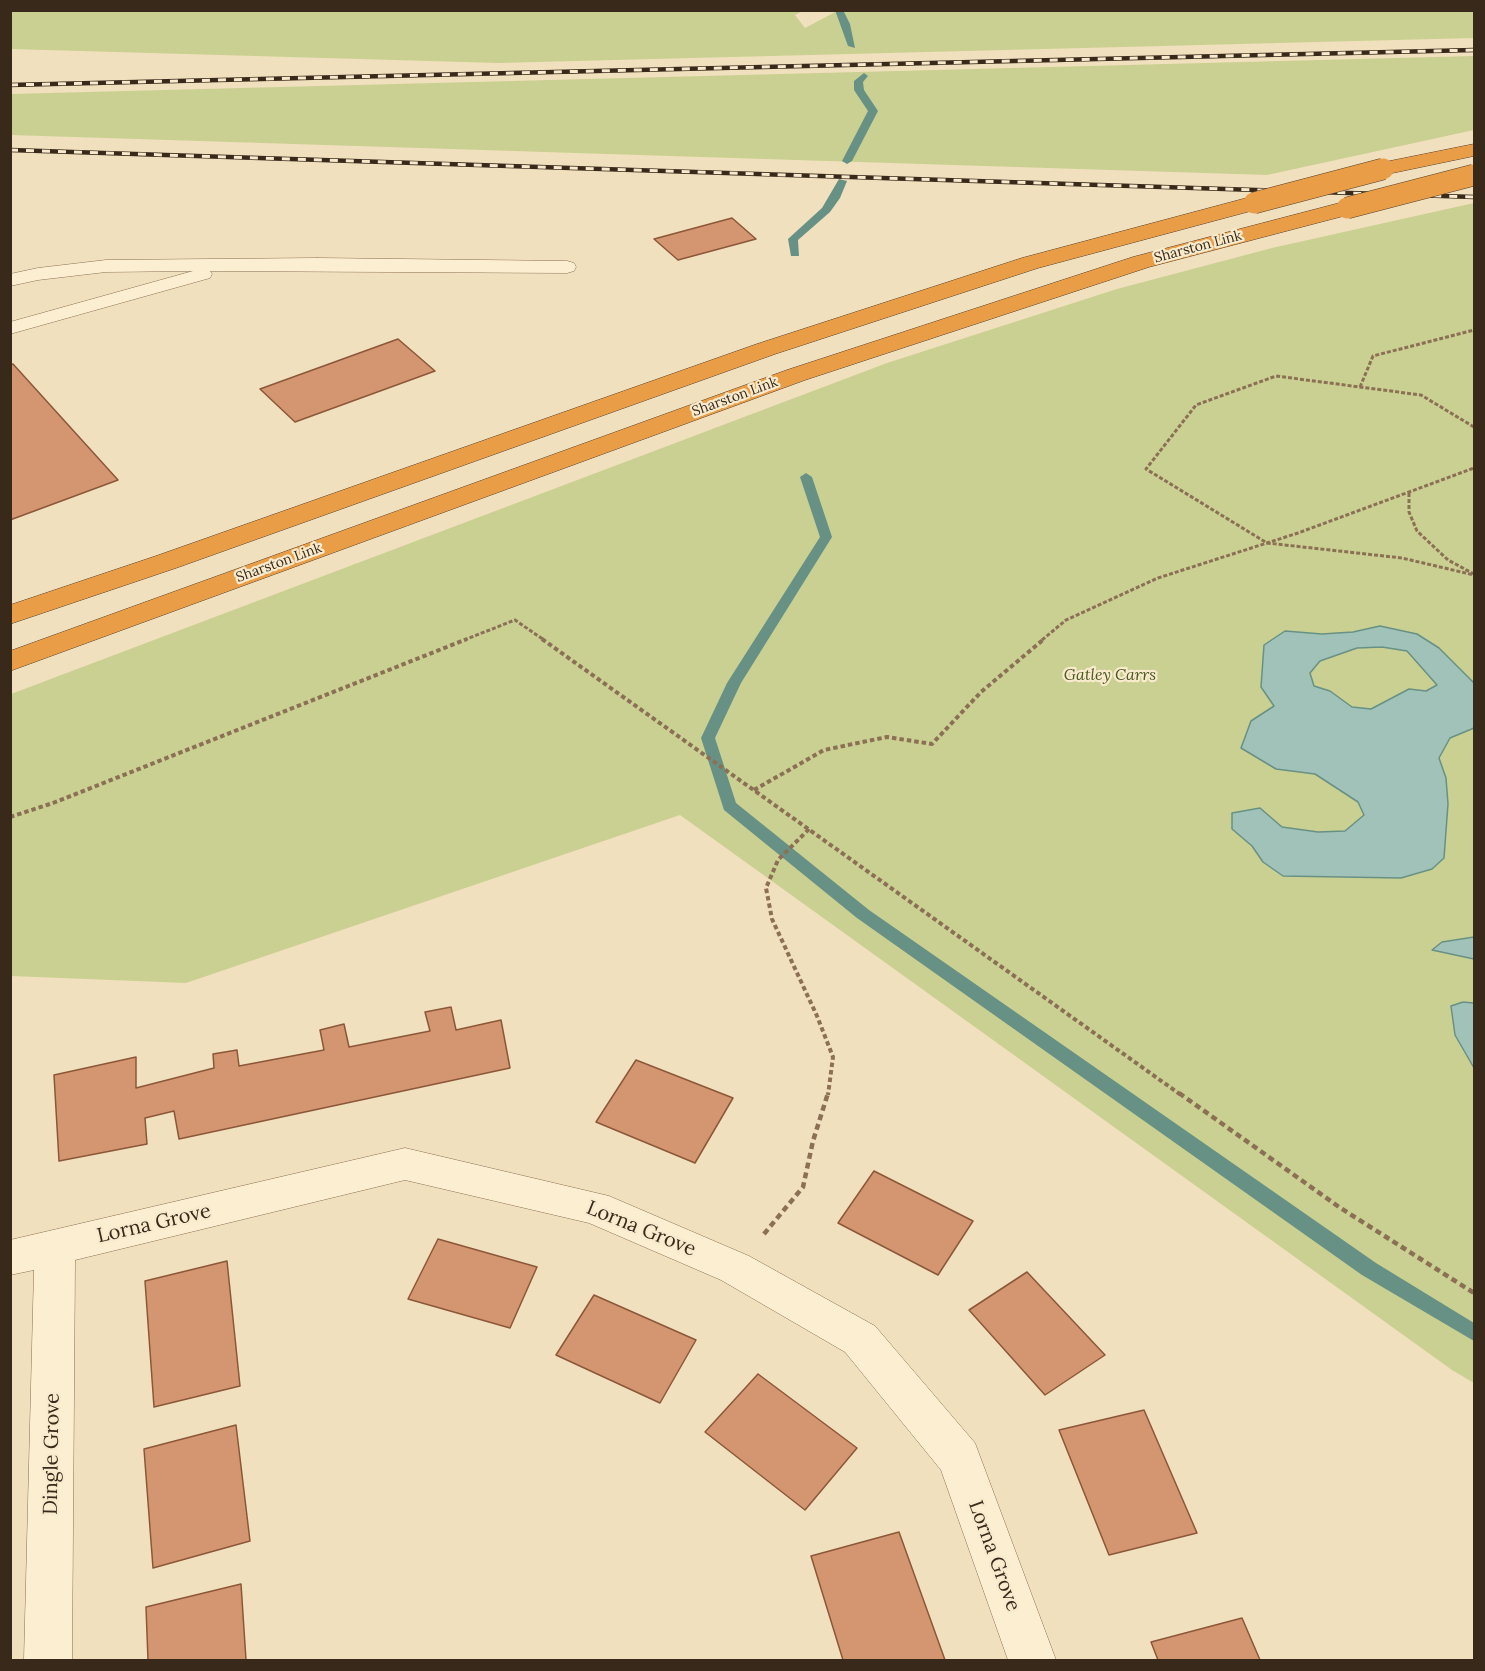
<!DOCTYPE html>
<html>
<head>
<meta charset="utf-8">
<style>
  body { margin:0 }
  #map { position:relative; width:1485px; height:1671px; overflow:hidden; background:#f1e0bd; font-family:Lora,serif }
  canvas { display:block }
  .frame { position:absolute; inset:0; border:12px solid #39291b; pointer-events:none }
</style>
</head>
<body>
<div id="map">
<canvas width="1485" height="1671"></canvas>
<div class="frame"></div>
</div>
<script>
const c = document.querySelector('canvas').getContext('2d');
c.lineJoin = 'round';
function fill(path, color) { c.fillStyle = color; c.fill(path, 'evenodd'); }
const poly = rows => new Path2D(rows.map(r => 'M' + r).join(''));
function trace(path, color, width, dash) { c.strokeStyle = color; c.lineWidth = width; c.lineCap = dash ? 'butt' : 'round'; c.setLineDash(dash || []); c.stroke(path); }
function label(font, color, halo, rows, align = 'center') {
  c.font = font + ' Lora,serif'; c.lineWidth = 4.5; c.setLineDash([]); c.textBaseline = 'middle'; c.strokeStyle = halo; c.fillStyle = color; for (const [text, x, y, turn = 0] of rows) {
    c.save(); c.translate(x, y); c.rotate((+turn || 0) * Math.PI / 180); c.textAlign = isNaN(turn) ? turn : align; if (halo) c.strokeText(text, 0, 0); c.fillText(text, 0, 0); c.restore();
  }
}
const green = poly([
  [11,10,805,10,795,15,805,28,839,10,1474,10,1474,38,498,63,11,49],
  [1474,56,1474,130,1267,175,11,135,11,94],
  [1474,203,1474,1383,1452,1370,680,815,186,983,11,976,11,694,887,363,1117,289,1272,248]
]);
const water = poly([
  [1380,626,1417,634,1439,648,1474,683,1474,728,1450,738,1439,758,1446,778,1448,804,1444,858,1432,869,1401,878,1283,876,1263,862,1252,846,1232,829,1232,813,1260,808,1282,827,1318,832,1345,831,1364,815,1358,802,1315,774,1276,769,1241,748,1251,721,1274,706,1261,687,1264,645,1285,631,1322,634,1353,632,1380,626],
  [1382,647,1407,651,1437,685,1426,691,1409,689,1371,709,1352,707,1330,691,1314,686,1310,673,1320,661,1357,648,1382,647],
  [1474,937,1474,959,1432,950,1442,942,1474,937],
  [1463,1002,1474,1003,1474,1068,1455,1035,1451,1006,1463,1002]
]);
const stream = poly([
  [835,10,843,10,850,24,855,48,848,46,835,10],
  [864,73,868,76,863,82,864,90,878,111,852,161,847,164,842,161,868,111,854,90,854,81,864,73],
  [839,179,847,181,840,198,830,212,798,240,799,256,791,256,788,239,822,208,839,179],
  [806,473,812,477,832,537,741,683,715,738,736,803,869,910,1376,1263,1474,1323,1474,1341,1362,1275,857,918,724,810,701,738,727,683,820,537,800,477,806,473]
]);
const building = poly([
  [732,218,756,239,678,260,654,239,732,218],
  [398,339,435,371,295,422,260,389,398,339],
  [13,364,118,480,10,520,10,365,13,364],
  [451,1007,456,1030,501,1020,510,1068,179,1139,174,1111,145,1118,147,1144,59,1161,54,1075,136,1057,136,1088,214,1068,213,1054,237,1050,239,1066,324,1050,320,1030,344,1024,349,1047,430,1031,425,1012,451,1007],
  [636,1060,733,1098,695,1163,596,1122,636,1060],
  [874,1171,973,1221,938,1275,838,1223,874,1171],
  [438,1239,537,1267,510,1328,408,1299,438,1239],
  [227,1261,240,1386,154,1407,145,1281,227,1261],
  [1027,1272,1105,1355,1045,1395,969,1310,1027,1272],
  [594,1295,696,1340,660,1403,556,1355,594,1295],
  [758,1374,857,1448,805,1510,705,1432,758,1374],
  [1144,1410,1197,1533,1109,1555,1059,1430,1144,1410],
  [236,1425,250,1541,153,1568,144,1449,236,1425],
  [899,1532,945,1660,843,1660,811,1556,899,1532],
  [241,1584,246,1660,148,1660,146,1607,241,1584],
  [1242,1618,1260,1660,1158,1660,1151,1642,1242,1618]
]);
const pathFar2 = poly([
  [1360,387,1373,356,1474,330],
  [1474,427,1421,395,1276,376,1196,405,1146,469,1267,543,1402,558,1474,575],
  [1409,493,1409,512,1417,531,1448,560,1474,574],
  [464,640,515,620,544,640],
  [1042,640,1066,620,1158,578,1298,533,1474,468]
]);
const pathFar1 = poly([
  [542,639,1181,1095],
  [754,790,824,750,887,737,932,744,981,692,1044,639],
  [10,817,53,803,467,639],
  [809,829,778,860,766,888,772,919,817,1016,833,1057,828,1095]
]);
const path = poly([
  [1179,1093,1339,1207,1474,1293],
  [764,1234,803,1187,813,1141,828,1093]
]);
const service = poly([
  [317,258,567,261,574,263,576,267,574,271,567,273,210,271,212,274,210,278,10,334,10,322,193,271,106,272,38,280,10,286,10,274,38,268,106,260,317,258]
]);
const minor = poly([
  [405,1148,609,1196,749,1256,875,1326,975,1443,1056,1660,1008,1660,941,1470,845,1352,721,1280,589,1223,405,1180,75,1260,72,1660,24,1660,34,1270,10,1275,10,1240,405,1148]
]);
const motorway = poly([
  [1474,144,1474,156,1383,175,1375,174,1372,169,1375,164,1474,144],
  [1254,196,1262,198,1265,203,1262,208,1038,268,775,354,176,568,10,624,10,605,156,556,757,344,1022,258,1254,196],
  [1347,201,1355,203,1358,208,1355,213,1149,267,805,380,10,671,10,651,787,370,1133,257,1347,201]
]);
const rail = poly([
  [10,85,1474,50],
  [10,150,1474,197]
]);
const motorwayBridge = poly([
  [1254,203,1383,169],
  [1347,208,1474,175]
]);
const farStreetnames = [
  ["Sharston Link",1198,247,-15],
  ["Sharston Link",735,397,-20],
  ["Sharston Link",279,563,-20]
];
const parkNames = [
  ["Gatley Carrs",1110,675]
];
const nearStreetnames = [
  ["Lorna Grove",154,1224,-13],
  ["Lorna Grove",641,1229,22],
  ["Dingle Grove",52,1454,-89],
  ["Lorna Grove",994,1556,70]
];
fill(green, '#cad091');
fill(water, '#a1c2b8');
trace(water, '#689185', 1.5);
fill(stream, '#689185');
fill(building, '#d39670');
trace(building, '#8c5739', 1.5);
trace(service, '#8b7055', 1);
trace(minor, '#8b7055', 1);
trace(motorway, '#583e2a', 1);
trace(pathFar2, '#8b7055', 3, [4, 2]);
trace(pathFar1, '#8b7055', 4, [4.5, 3]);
trace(path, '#8b7055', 4.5, [6, 4]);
fill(service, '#fceed1');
fill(minor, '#fceed1');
fill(motorway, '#e99d46');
trace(rail, '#39291b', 4.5);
trace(rail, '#f8ebcd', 3, [8]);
trace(motorwayBridge, '#583e2a', 22, []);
trace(motorwayBridge, '#e99d46', 21);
label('14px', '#39291b', '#f8ebcd', farStreetnames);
label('italic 16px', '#4a5720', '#f8ebcd', parkNames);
label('20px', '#39291b', '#f8ebcd', nearStreetnames);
</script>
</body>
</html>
